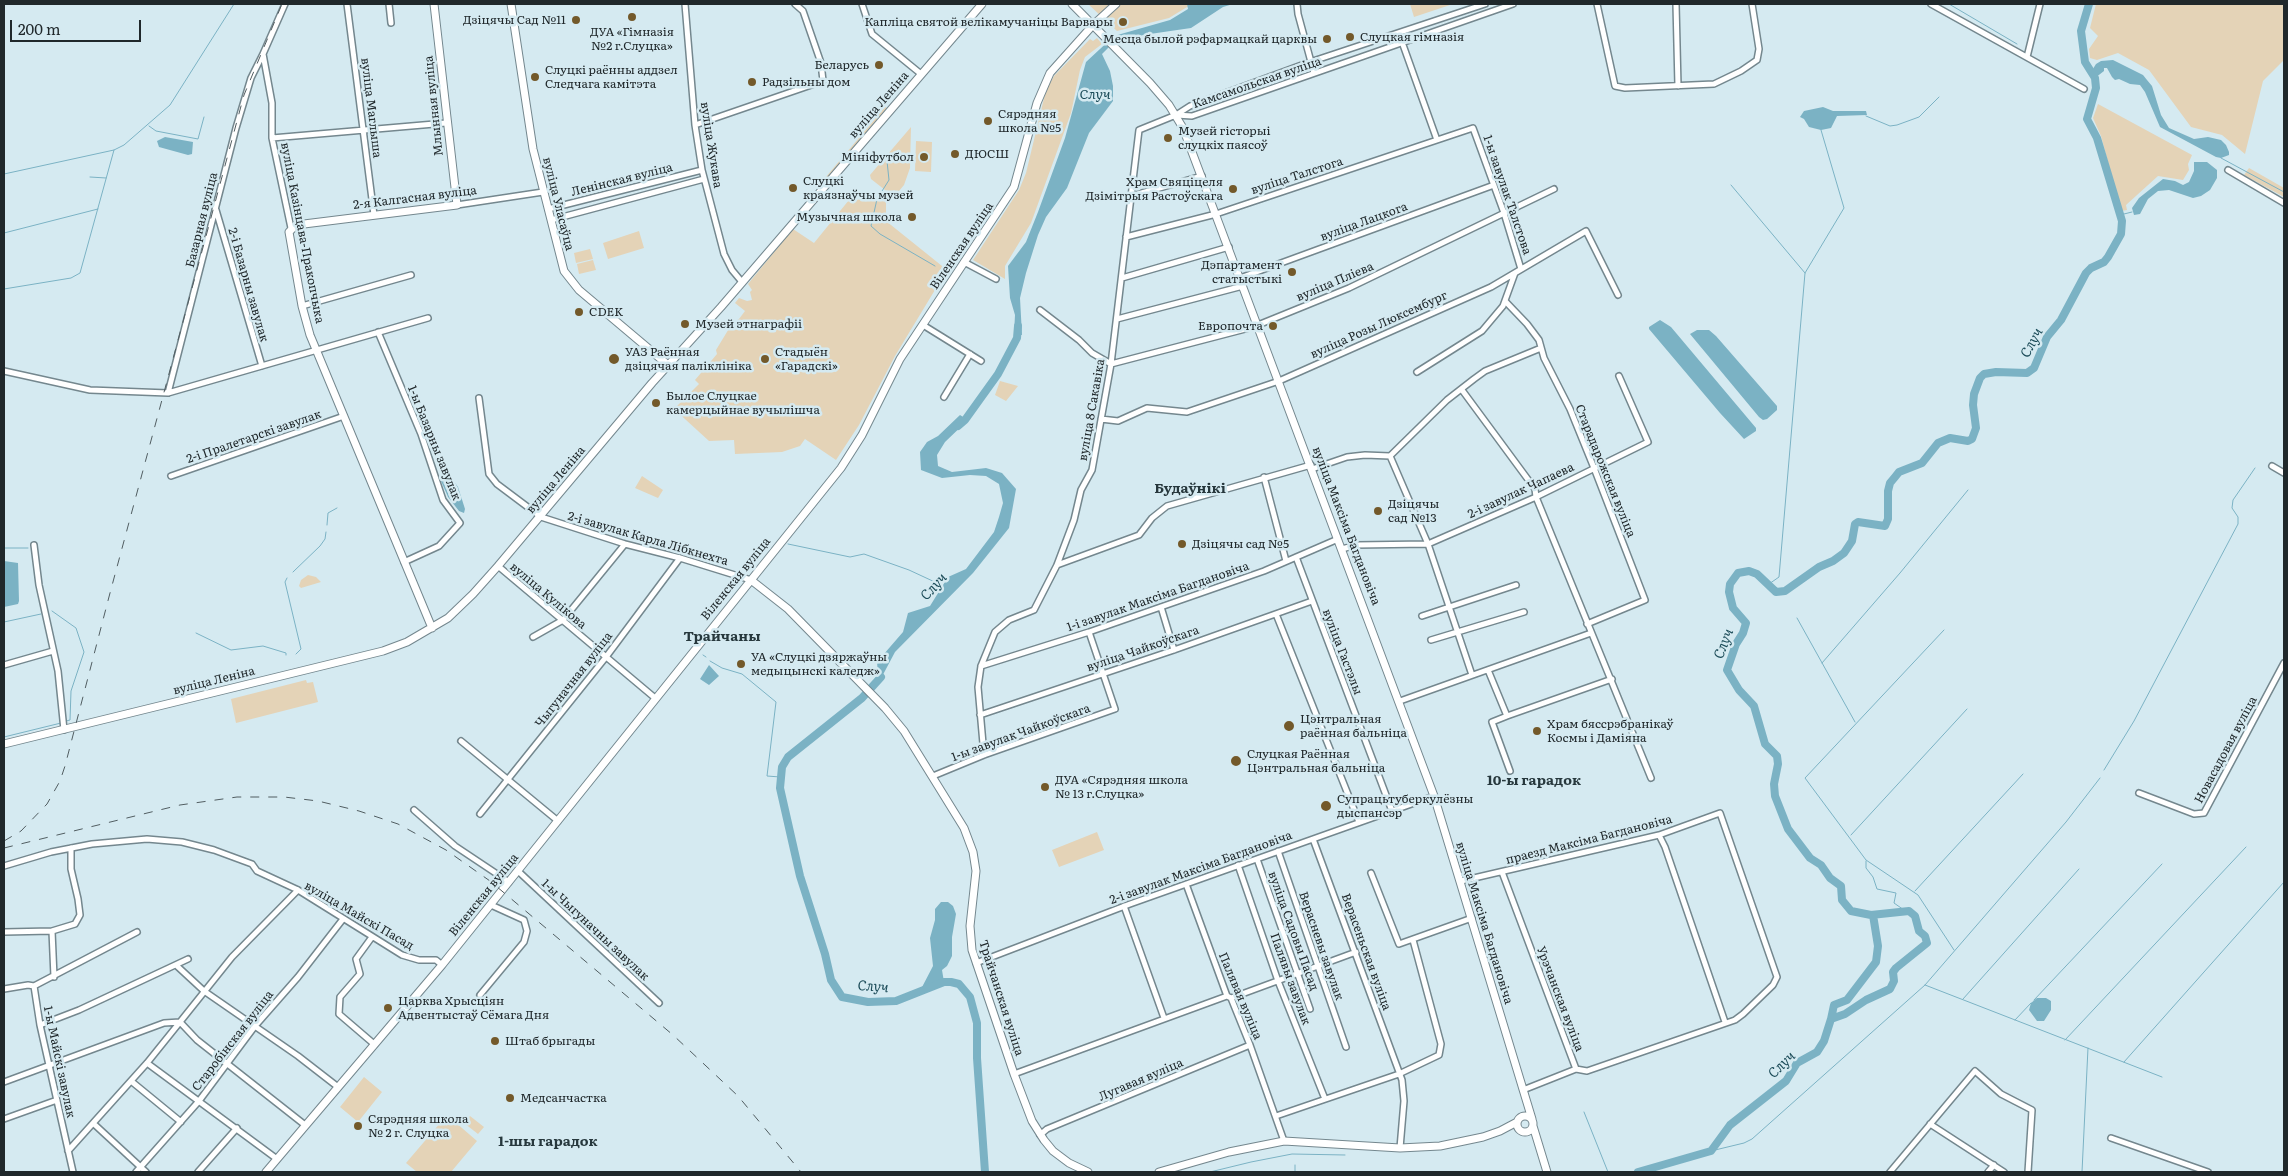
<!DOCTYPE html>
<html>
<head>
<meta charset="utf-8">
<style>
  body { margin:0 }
  #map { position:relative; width:2288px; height:1176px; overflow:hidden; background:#d5eaf1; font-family:Literata,serif }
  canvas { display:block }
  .frame { position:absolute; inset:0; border:5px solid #20282b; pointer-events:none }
  .scale { position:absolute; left:10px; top:20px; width:131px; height:22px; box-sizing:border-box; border:2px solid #20282b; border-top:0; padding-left:6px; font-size:15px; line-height:18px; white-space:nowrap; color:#20282b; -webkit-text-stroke:4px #d5eaf1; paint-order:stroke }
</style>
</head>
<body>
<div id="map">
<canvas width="2288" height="1176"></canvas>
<div class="frame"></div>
<div class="scale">200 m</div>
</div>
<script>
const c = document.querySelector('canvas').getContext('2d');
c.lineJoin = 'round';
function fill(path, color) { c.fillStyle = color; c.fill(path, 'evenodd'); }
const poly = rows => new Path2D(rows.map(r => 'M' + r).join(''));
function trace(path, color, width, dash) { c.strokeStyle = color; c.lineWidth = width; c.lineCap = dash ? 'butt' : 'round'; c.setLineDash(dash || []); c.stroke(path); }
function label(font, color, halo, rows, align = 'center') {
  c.font = font + ' Literata,serif'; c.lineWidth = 5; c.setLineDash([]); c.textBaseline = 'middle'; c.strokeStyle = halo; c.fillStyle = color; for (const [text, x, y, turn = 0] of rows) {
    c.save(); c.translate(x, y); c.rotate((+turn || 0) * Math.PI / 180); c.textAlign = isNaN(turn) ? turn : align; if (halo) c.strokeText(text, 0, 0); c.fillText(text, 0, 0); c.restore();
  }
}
const green = poly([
  [1088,4,1192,4,1169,18,1117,31],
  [1410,4,1453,4,1414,17],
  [2096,4,2284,4,2284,60,2263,81,2245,154,2222,135,2191,127,2149,70,2118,53,2097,60,2090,58,2089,49,2098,36,2090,28],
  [1097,38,1102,44,1085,57,1080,70,1071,113,1031,223,1005,266,1005,279,973,260,1019,190,1026,173,1046,90,1054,76,1090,39,1093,41],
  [2098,104,2192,155,2188,164,2189,170,2183,180,2158,176,2126,205,2127,210,2121,211,2101,136,2093,118],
  [885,107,887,108,826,179,825,178],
  [911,127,910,168,904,185,894,197,871,179,870,175],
  [916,141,932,142,931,172,915,171],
  [2249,168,2284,188,2284,197,2244,175],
  [877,199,886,201,886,221,947,270,895,356,859,425,836,460,805,439,800,446,782,452,735,454,734,440,709,441,674,409,699,384,695,380,717,354,716,350,733,322,739,319,745,311,735,303,739,298,747,301,752,300,750,292,752,290,748,284,793,229,814,243,849,200],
  [639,231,644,248,608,259,603,243],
  [590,249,593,259,576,263,574,253],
  [593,260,596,270,579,274,577,264],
  [1000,381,1018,386,1006,401,995,395],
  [642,476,663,490,658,498,635,488],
  [308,575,316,577,321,582,301,588,299,586,301,580],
  [306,680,307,683,313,682,318,702,236,723,231,699],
  [1097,832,1104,850,1059,867,1052,850],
  [364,1077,382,1092,358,1122,340,1107],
  [447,1115,477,1141,451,1172,417,1172,406,1163],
  [470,1116,484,1127,478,1134,464,1123]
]);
const water = poly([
  [1187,4,1233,4,1223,7,1191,28,1143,35,1109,47,1102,54,1110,71,1113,86,1113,101,1089,133,1067,188,1046,217,1038,235,1026,273,1020,298,1022,335,1014,334,1015,315,1010,298,1008,266,1026,242,1038,212,1065,138,1086,62,1114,36,1170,20,1188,9],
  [2113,60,2143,75,2147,80,2152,86,2161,115,2169,128,2194,139,2208,137,2221,140,2226,145,2229,152,2229,155,2221,158,2216,157,2160,127,2145,92,2140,85,2130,84,2119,79,2115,80,2112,77,2107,68,2104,68,2104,71,2095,78,2091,72,2096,64,2101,61],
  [1823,107,1833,111,1866,111,1867,115,1837,116,1831,128,1821,130,1809,127,1804,119,1800,117,1804,111],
  [165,137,193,142,192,154,188,155,159,147,157,141],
  [2194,162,2207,162,2217,170,2217,178,2210,190,2201,196,2193,198,2169,190,2158,191,2148,199,2140,214,2134,215,2132,208,2139,198,2163,179,2175,181,2183,185,2189,182,2194,171],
  [1660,320,1671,327,1756,428,1756,431,1744,439,1720,413,1649,329,1649,327],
  [1697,330,1709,330,1716,336,1777,406,1777,410,1767,419,1763,420,1759,417,1690,334],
  [960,415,968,420,945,442,937,455,938,466,952,472,986,468,1002,473,1016,489,1009,528,973,573,895,652,877,686,873,683,878,674,877,662,903,632,908,613,930,606,948,577,966,569,994,532,999,517,1003,503,999,484,986,476,970,475,942,478,921,470,920,452,927,442,938,436],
  [448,479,453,480,458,487,465,509,464,513,459,511,448,497,441,481],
  [4,561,18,563,19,601,18,604,4,607],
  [709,665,719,676,709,685,700,679],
  [941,902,948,902,953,906,956,914,952,937,952,956,947,966,942,970,944,982,920,991,933,966,930,938,935,920,935,909],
  [2037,998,2046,998,2051,1001,2051,1010,2044,1021,2037,1021,2029,1010,2031,1003]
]);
const stream = poly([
  [1949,4,2017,44],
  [1866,116,1890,126,1897,125,1919,117,1939,97],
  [149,126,156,131,198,139,204,117],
  [2221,158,2284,192],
  [887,161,889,180,877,199,871,226,880,234,935,266],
  [4,174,114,150,124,145,170,105,234,4],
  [90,177,106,178],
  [1731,185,1805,273],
  [2120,215,2132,212],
  [4,233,98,209],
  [4,289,71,278,80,273,114,150],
  [327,525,328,513,337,508],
  [788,544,850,557,864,554,909,570,937,583,941,587],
  [4,548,28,548],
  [293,572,320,546,325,539,326,532],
  [287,578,285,582,301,649,296,654],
  [1769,584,1779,577,1805,273,1844,208,1821,130],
  [52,611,76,628,84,652,71,691,70,720,66,721],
  [1797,618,1855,722],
  [4,622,41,614],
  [1944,630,1805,778,1866,860,1918,895,1954,950],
  [196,633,231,650,263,646,286,653,286,655],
  [703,655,706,657],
  [710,661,722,668,742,674,776,702,767,776,780,777],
  [1822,663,1900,573,1968,490],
  [4,737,61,723],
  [2104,770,2134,721,2238,524,2238,517,2232,508,2233,500,2255,468],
  [1851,835,1967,709],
  [1866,861,1866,868,1873,877,1877,889,1896,893,1894,903,1904,910],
  [1915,891,2023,774],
  [1925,985,2162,1077],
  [1963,999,2079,869],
  [2034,1000,2162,864],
  [2015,1020,2031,1003],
  [2065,1040,2246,847],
  [2124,1062,2284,882],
  [1584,1112,1608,1172],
  [1711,1151,1744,1143,1752,1139,1925,985,2066,822,2100,778],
  [1295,1165,1295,1172],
  [1210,1172,1251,1162,1292,1154,1345,1155],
  [2082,1172,2088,1048]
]);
const river = poly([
  [958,426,965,420,998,374,1017,338,1018,326],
  [881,677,862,698,788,757,782,767,780,788,800,876,825,954,831,980,842,997,868,1002,896,1001,944,982,951,982,959,984,970,997,977,1023,977,1058,985,1172],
  [1831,1019,1834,1005,1847,1000,1876,962,1878,946,1873,915],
  [1638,1172,1711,1151,1730,1125,1786,1081,1797,1063,1817,1052,1824,1041,1831,1019,1845,1014,1866,1000,1890,989,1894,981,1893,972,1896,968,1927,943,1925,936,1919,931,1915,916,1909,911,1871,915,1851,911,1842,900,1841,886,1830,878,1821,865,1810,858,1788,829,1775,796,1774,784,1778,764,1777,756,1765,744,1754,706,1739,690,1727,670,1736,644,1743,633,1746,623,1733,608,1729,592,1730,584,1738,573,1749,571,1757,574,1776,592,1785,591,1819,567,1833,561,1844,553,1852,541,1855,524,1858,522,1885,526,1888,519,1888,491,1890,483,1895,477,1899,472,1922,463,1938,443,1950,438,1968,441,1972,439,1976,428,1973,405,1974,394,1980,378,1984,374,1996,372,2027,373,2034,368,2047,337,2061,320,2086,273,2091,268,2104,262,2108,257,2121,234,2122,221,2097,138,2087,119,2096,88,2095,78,2085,62,2081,31,2089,4]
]);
const street = poly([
  [285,4,263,54,272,103,272,138,291,228],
  [347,4,374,215],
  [389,4,391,23],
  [685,4,695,125,702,170,724,254,732,270,742,282],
  [862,4,872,34,921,74],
  [1297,4,1298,14,1314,73],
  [1597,4,1615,86,1625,88,1714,84,1741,71,1757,60,1759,49,1752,4],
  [1676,4,1678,86],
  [1931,4,2084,89],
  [1402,42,1437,140],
  [2027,57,2040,4],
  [1176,115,1192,116,1513,4],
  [695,125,823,81,821,63,803,11,795,4],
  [272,138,446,123],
  [2228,170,2284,203],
  [1131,196,1202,176],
  [457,205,543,192],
  [548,209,702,170],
  [216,210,262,366],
  [551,220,704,179],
  [1126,237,1216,214,1473,128,1504,213,1521,269],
  [964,262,996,279],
  [1122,278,1229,247],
  [1240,278,1494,185],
  [1505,301,1527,324,1539,340,1544,358,1570,409,1594,468,1645,600,1587,624],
  [302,306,411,275],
  [1040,310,1079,340,1092,353,1111,364,1253,327,1349,288,1554,189],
  [1117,319,1243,286],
  [923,325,981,361],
  [378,332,421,434,443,500,460,523,439,546,404,562],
  [4,371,90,390,168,393,428,318],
  [1417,372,1482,331,1503,306,1515,273],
  [1462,390,1535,489,1536,497,1651,778],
  [168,393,236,128,251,78,263,54],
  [944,397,970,354],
  [479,398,489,474,497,484,541,517,625,544,680,558,751,580],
  [1101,419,1118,421,1147,408,1187,412,1279,381,1491,287,1586,231,1618,295],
  [1390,456,1428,544,1472,675],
  [2272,466,2284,473],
  [1312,469,1347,457,1365,455,1390,456,1447,400,1474,379,1485,371,1541,348],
  [171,476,344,416],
  [1264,477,1286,561],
  [34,545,39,585,58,671,64,730],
  [1342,549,1356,545,1428,544,1536,497,1648,442,1619,376],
  [1296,557,1392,811],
  [1057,565,1139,535,1152,518,1167,506,1311,465],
  [498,566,655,698],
  [1161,607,1174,650],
  [1276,614,1359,822],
  [1422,616,1516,585],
  [533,637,563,620,625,544],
  [1431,640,1524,612],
  [4,665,53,651],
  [981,666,1089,632,1264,571,1338,539],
  [1488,670,1507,716,1492,722,1510,771],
  [1400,701,1591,633],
  [980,715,1174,650,1312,601],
  [1507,716,1612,679],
  [461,741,558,821],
  [984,755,978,687,981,666,995,632,1009,620,1034,610,1057,565,1074,520,1081,490,1092,470,1111,364,1139,130,1176,115,1190,106,1310,62,1485,4],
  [933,776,984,755,1115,709,1089,632],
  [2139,793,2194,814,2204,813,2284,663],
  [414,810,455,846,509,882],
  [480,814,606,657,680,558],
  [1659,835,1665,847,1725,1022],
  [1313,839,1402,1080,1404,1101,1400,1148],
  [1278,851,1346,1047],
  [1257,859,1310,1009],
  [1238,865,1278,981,1325,1099],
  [4,866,51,852,92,844,147,839,182,842,214,850,252,864,257,871,298,890,402,955,419,960,436,960,442,965],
  [518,871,659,1003],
  [1502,872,1576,1069],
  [1371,873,1399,944,1472,918],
  [1461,881,1659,835,1720,813,1777,977,1773,985,1743,1014,1735,1020,1587,1071,1576,1069],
  [1186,884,1227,996,1231,998,1250,1045,1284,1141],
  [1124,906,1164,1018],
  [52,931,75,924,80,915,78,899,71,869,71,848],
  [4,932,52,931,54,977],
  [372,937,356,959,360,974,340,997,339,1014,374,1044],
  [976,963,1130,904,1434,796],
  [177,966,204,991,298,1056,338,1087],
  [34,986,40,1025,73,1172],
  [34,986,137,932],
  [4,989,28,985,34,986],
  [480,995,524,942,527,931,524,920,491,905],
  [1231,998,1356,952],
  [40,1025,79,1010,188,959],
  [147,1063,277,1159],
  [1014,1074,1227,996],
  [131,1081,181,1122],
  [4,1082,164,1023,180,1022,232,957,298,890],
  [1523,1090,1576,1069],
  [1276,1116,1399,1074,1439,1055,1441,1044,1413,940],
  [4,1119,57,1100],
  [94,1124,146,1172],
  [1930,1124,2004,1172],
  [1040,1135,1047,1129,1250,1045],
  [2111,1138,2208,1172],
  [68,1151,147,1063,180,1022,197,1040,305,1125],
  [136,1172,199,1101,255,1026,298,977,343,919],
  [198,1172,237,1128],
  [1890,1172,1975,1071,2001,1094,2032,1110,2028,1172],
  [1988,1172,1994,1165]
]);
const secondary = poly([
  [511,4,533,149,564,271,579,290,668,365],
  [1072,4,1150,83,1169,105,1183,128,1434,796,1532,1119],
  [751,580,788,609,885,708,904,731,964,828,973,852,976,871,970,926,972,950,1014,1074,1032,1121,1044,1140,1053,1151,1069,1163,1088,1172],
  [432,628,310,335,302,306,289,232,296,225,304,224,457,205,434,4],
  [4,744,383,651,407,642,448,618,473,594,498,566,652,383,721,307,982,4],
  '1517 1124a8 8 0 1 1 16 0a8 8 0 1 1-16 0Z',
  [1533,1126,1547,1172],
  [266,1172,442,965,841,468,862,435,900,359,1014,187,1037,103,1050,73,1093,25,1116,4],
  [1159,1172,1229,1152,1284,1141,1400,1148,1440,1146,1483,1137,1500,1131,1517,1122]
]);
const rail = poly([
  [4,841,21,831,47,804,60,781,65,766,110,593,244,95,282,4],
  [4,848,180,805,237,797,284,797,318,801,359,811,398,824,446,850,490,881,673,1035,738,1096,801,1172]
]);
const markers = [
  [632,17,5,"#73592a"],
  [576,20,5,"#73592a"],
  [1123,22,5,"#73592a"],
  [1350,37,5,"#73592a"],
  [1327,39,5,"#73592a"],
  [879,65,5,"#73592a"],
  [535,77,5,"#73592a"],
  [752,82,5,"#73592a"],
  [988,121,5,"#73592a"],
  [1168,138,5,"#73592a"],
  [955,154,5,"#73592a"],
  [924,157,5,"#73592a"],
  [793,188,5,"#73592a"],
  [1233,189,5,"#73592a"],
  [912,217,5,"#73592a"],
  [1292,272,5,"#73592a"],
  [579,312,5,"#73592a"],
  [685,324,5,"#73592a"],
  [1273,326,5,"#73592a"],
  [614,359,6,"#73592a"],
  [765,359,5,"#73592a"],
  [656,403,5,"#73592a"],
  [1378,511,5,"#73592a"],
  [1182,544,5,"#73592a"],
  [741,664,5,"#73592a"],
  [1289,726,6,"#73592a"],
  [1537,731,5,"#73592a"],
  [1236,761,6,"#73592a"],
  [1045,787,5,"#73592a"],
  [1326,806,6,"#73592a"],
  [388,1008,5,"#73592a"],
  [495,1041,5,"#73592a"],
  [510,1098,5,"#73592a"],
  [358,1126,5,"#73592a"]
];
const poiNames = [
  ["Дзіцячы Сад №11",566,20,"right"],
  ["Капліца святой велікамучаніцы Варвары",1113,22,"right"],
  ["ДУА «Гімназія",632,32,"center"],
  ["№2 г.Слуцка»",632,46,"center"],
  ["Слуцкая гімназія",1360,37],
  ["Месца былой рэфармацкай царквы",1317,39,"right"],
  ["Беларусь",869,65,"right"],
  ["Слуцкі раённы аддзел",545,70],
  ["Следчага камітэта",545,84],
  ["Радзільны дом",762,82],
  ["Сярэдняя",998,114],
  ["школа №5",998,128],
  ["Музей гісторыі",1178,131],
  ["слуцкіх паясоў",1178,145],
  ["ДЮСШ",965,154],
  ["Мініфутбол",914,157,"right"],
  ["Слуцкі",803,181],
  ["краязнаўчы музей",803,195],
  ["Храм Свяціцеля",1223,182,"right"],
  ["Дзімітрыя Растоўскага",1223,196,"right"],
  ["Музычная школа",902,217,"right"],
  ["Дэпартамент",1282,265,"right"],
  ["статыстыкі",1282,279,"right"],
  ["CDEK",589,312],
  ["Музей этнаграфіі",695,324],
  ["Европочта",1263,326,"right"],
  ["УАЗ Раённая",625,352],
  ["дзіцячая паліклініка",625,366],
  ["Стадыён",775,352],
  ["«Гарадскі»",775,366],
  ["Былое Слуцкае",666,396],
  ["камерцыйнае вучылішча",666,410],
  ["Дзіцячы",1388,504],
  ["сад №13",1388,518],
  ["Дзіцячы сад №5",1192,544],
  ["УА «Слуцкі дзяржаўны",751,657],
  ["медыцынскі каледж»",751,671],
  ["Цэнтральная",1300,719],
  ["раённая бальніца",1300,733],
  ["Храм бяссрэбранікаў",1547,724],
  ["Космы і Даміяна",1547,738],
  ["Слуцкая Раённая",1247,754],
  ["Цэнтральная бальніца",1247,768],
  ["ДУА «Сярэдняя школа",1055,780],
  ["№ 13 г.Слуцка»",1055,794],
  ["Супрацьтуберкулёзны",1337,799],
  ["дыспансэр",1337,813],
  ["Царква Хрысціян",398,1001],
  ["Адвентыстаў Сёмага Дня",398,1015],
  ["Штаб брыгады",505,1041],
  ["Медсанчастка",520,1098],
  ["Сярэдняя школа",368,1119],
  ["№ 2 г. Слуцка",368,1133]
];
const streetNames = [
  ["Камсамольская вуліца",1257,83,-19],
  ["вуліца Леніна",879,105,-49],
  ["Млынная вуліца",434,106,-96],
  ["вуліца Маглыша",371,108,83],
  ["вуліца Жукава",711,145,81],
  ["вуліца Талстога",1297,176,-18],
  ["Ленінская вуліца",622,180,-14],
  ["1-ы завулак Талстова",1507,195,71],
  ["2-я Калгасная вуліца",415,198,-7],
  ["вуліца Уласаўца",558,204,76],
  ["Базарная вуліца",202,220,-76],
  ["вуліца Лацкога",1364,222,-20],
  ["вуліца Казінцава-Пракопчыка",302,233,79],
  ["Віленская вуліца",962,246,-56],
  ["вуліца Пліева",1335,282,-23],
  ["2-і Базарны завулак",248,285,74],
  ["вуліца Розы Люксембург",1379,325,-24],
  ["вуліца 8 Сакавіка",1092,410,-80],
  ["2-і Пралетарскі завулак",254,437,-19],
  ["1-ы Базарны завулак",434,443,68],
  ["Старадарожская вуліца",1605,471,68],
  ["вуліца Леніна",556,480,-50],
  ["2-і завулак Чапаева",1521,491,-25],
  ["вуліца Максіма Багдановіча",1346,526,69],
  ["2-і завулак Карла Лібкнехта",648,539,16],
  ["Віленская вуліца",736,579,-51],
  ["вуліца Кулікова",548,596,40],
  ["1-і завулак Максіма Багдановіча",1158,597,-19],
  ["вуліца Чайкоўскага",1143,649,-19],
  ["вуліца Гастэлы",1342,652,69],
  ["Чыгуначная вуліца",574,680,-52],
  ["вуліца Леніна",214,681,-14],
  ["1-ы завулак Чайкоўскага",1021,733,-20],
  ["Новасадовая вуліца",2226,750,-62],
  ["праезд Максіма Багдановіча",1589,840,-14],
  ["2-і завулак Максіма Багдановіча",1201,868,-20],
  ["Віленская вуліца",484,895,-51],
  ["вуліца Майскі Пасад",359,916,30],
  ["вуліца Максіма Багдановіча",1484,923,73],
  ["1-ы Чыгуначны завулак",595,930,43],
  ["вуліца Садовы Пасад",1293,931,70],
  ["Верасневы завулак",1321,946,71],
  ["Верасеньская вуліца",1366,952,70],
  ["Палявы завулак",1290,979,70],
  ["Палявая вуліца",1240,996,67],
  ["Трайчанская вуліца",1001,998,72],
  ["Урэчанская вуліца",1560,999,69],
  ["Старобінская вуліца",233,1041,-52],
  ["1-ы Майскі завулак",59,1062,78],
  ["Лугавая вуліца",1141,1080,-23]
];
const waterNames = [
  ["Случ",1095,95],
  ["Случ",2032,343,-62],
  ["Случ",934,587,-48],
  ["Случ",1724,644,-69],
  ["Случ",873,987,4],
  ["Случ",1782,1065,-45]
];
const neighbourhoodNames = [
  ["Будаўнікі",1190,489],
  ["Трайчаны",722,637],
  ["10-ы гарадок",1534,781],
  ["1-шы гарадок",548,1142]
];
fill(green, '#e4d3b7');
fill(water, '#7bb2c4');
trace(stream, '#7bb2c4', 1);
trace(river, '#7bb2c4', 8);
trace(street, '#74878e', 8);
trace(secondary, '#74878e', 9);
trace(street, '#fff', 5);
trace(secondary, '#fff', 7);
trace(rail, '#515d61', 1, [9, 9]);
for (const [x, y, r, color] of markers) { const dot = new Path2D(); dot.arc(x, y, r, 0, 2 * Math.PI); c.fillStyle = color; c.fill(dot); trace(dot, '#d5eaf1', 2); }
label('12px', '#20282b', '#d5eaf1', poiNames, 'left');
label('12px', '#20282b', '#d5eaf1', streetNames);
label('italic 14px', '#1b4b58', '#d5eaf1', waterNames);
label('bold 14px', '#27383d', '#d5eaf1', neighbourhoodNames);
</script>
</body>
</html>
